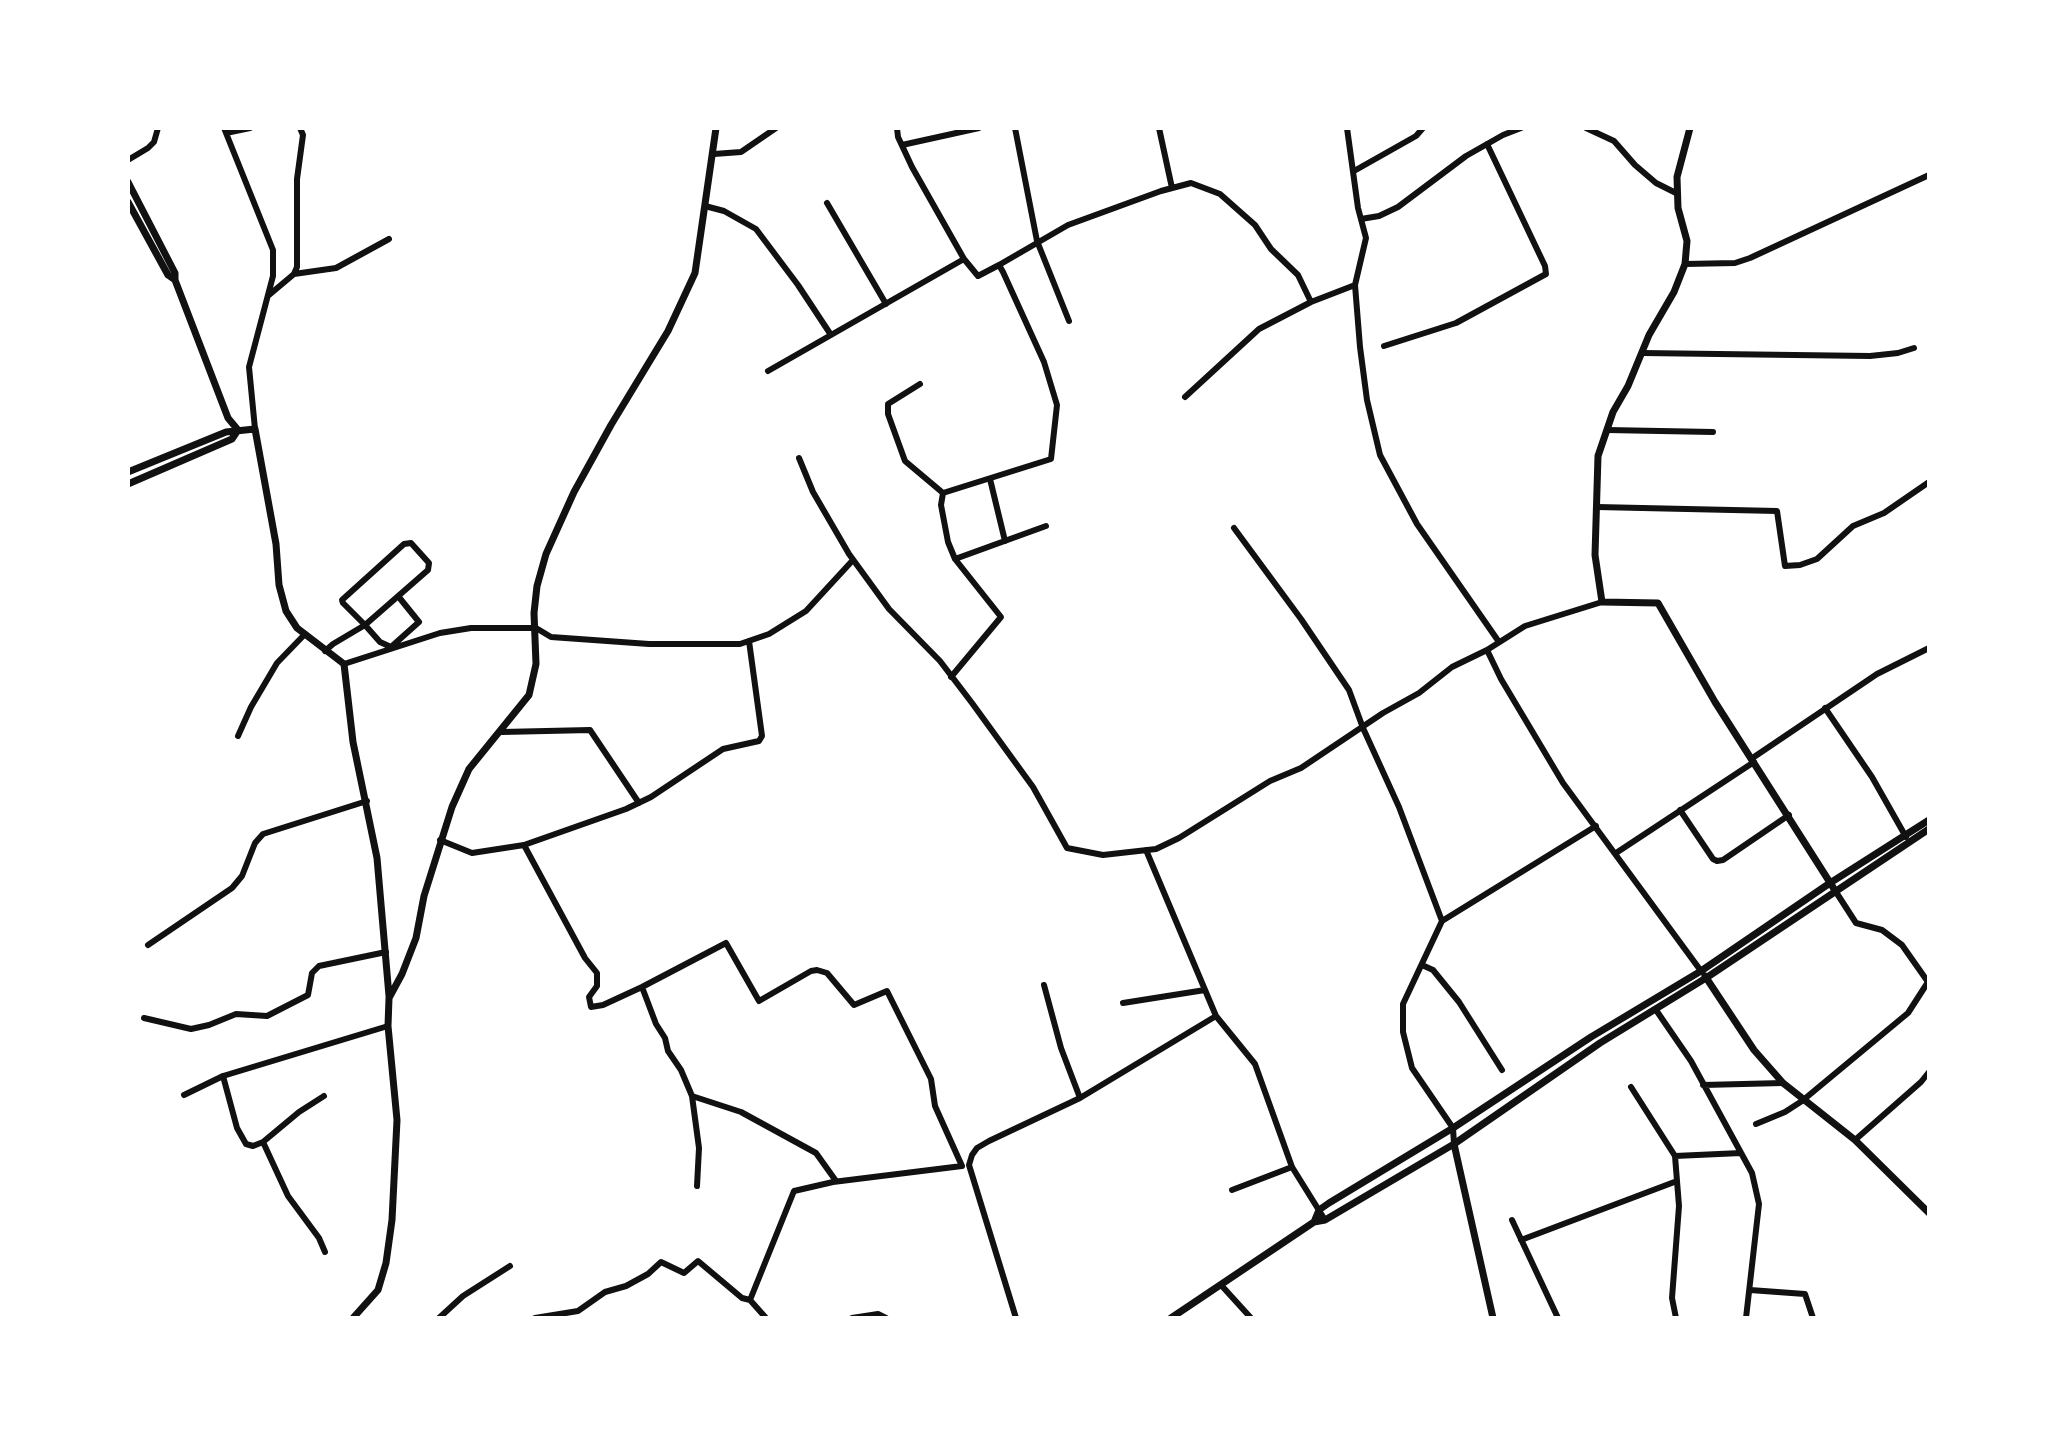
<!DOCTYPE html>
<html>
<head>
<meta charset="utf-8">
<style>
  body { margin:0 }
  #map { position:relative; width:2057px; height:1446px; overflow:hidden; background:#fff; font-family:Arial,sans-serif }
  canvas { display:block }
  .frame { position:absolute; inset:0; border:130px solid #fff; pointer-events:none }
</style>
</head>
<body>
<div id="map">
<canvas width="2057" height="1446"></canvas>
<div class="frame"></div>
</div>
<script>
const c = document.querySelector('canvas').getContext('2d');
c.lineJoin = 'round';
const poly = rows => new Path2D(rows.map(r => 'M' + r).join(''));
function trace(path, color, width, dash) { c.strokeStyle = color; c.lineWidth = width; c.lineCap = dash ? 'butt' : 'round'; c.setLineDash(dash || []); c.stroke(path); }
const minor = poly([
  [224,128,273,250,273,276,249,367,255,429],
  [897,128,898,137,912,167,964,259,978,276,999,265,1003,272,1044,362,1057,405,1051,459,943,493,941,505,948,542,955,559,1001,617,951,677],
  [1015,128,1037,241,1069,321],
  [1159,128,1172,188],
  [1347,128,1358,208,1366,238,1355,285,1360,347,1367,400,1380,455,1417,524,1499,642],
  [1586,128,1614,141,1635,165,1656,183,1678,194],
  [226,133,250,128],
  [902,145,979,128],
  [714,154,741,152,776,128],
  [128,160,148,148,154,142,158,128],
  [1354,171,1416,136,1423,128],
  [827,203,886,304],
  [705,206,724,211,756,229,798,285,831,335],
  [1361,219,1379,216,1398,207,1466,156,1503,135,1521,128],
  [1685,264,1735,263,1750,258,1929,175],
  [999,265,1068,225,1161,191,1191,183,1220,194,1255,225,1271,249,1298,275,1311,302],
  [294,274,336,268,389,239],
  [269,295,294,274,297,267,297,179,303,135,300,128],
  [1384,346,1456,323,1546,274,1545,266,1487,144],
  [1642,353,1870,356,1898,353,1914,348],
  [768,371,964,259],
  [920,384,888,404,888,414,905,461,943,493],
  [1185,397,1259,329,1311,302,1355,285],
  [1607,430,1713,432],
  [799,458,813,492,849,554,889,609,940,661,972,703,1033,787,1067,848,1103,855,1156,849,1179,838,1270,781,1301,768,1383,713,1419,693,1452,667,1487,650,1525,626,1602,602],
  [990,479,1005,541],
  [1597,507,1777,511,1785,566,1800,565,1817,559,1853,526,1884,513,1929,482],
  [1234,528,1301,619,1349,690,1363,728,1399,807,1442,921],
  [955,559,1046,526],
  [1487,650,1501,679,1563,783,1701,971],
  [325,651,333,644,365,625,428,570,429,563,411,543,404,544,342,600,343,603,365,625,380,642,391,647,419,622,398,596],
  [344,664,440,633,471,628,536,628,551,637,649,644,740,644,769,634,806,611,853,560],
  [1825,708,1872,777,1906,837],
  [502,732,590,730,639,803],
  [238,736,251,707,277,663,305,634],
  [1751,759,1877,674,1929,648],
  [1680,810,1713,859,1717,861,1723,860,1789,815],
  [440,840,472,853,524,845,585,958,597,973,597,986,589,997,591,1007,603,1005,642,987,726,943,759,1001,811,971,817,970,827,973,854,1005,887,991,931,1079,935,1106,962,1166],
  [524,845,626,809,651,797,723,749,759,741,762,736,749,641],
  [1146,850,1216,1016,1255,1064,1292,1167,1325,1220],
  [1616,853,1754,762],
  [1836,892,1856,923,1882,930,1902,945,1928,982],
  [148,945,232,888,242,876,255,843,263,834,367,801],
  [1422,965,1433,970,1459,1002,1502,1070],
  [1044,985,1061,1048,1080,1098],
  [642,987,656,1024,665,1038,668,1051,681,1070,692,1096,741,1112,816,1153,836,1181],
  [1123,1003,1205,990],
  [1656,1010,1691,1061,1752,1173,1759,1204,1746,1318],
  [144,1018,191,1029,209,1025,236,1014,267,1016,308,995,312,973,319,966,386,952],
  [223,1076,237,1128,246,1144,253,1146,263,1142,299,1112,324,1096],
  [1703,1085,1783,1083],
  [1631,1087,1675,1156,1741,1153],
  [184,1095,223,1076,388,1026],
  [692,1096,699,1148,697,1186],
  [1756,1124,1785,1112,1802,1101,1908,1013,1928,982],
  [1855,1140,1921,1082,1929,1072],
  [263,1142,288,1196,319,1238,325,1252],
  [1454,1144,1453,1128,1412,1068,1403,1032,1403,1004,1442,921,1596,826],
  [1675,1156,1679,1206,1672,1298,1676,1318],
  [1232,1190,1292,1167],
  [1512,1220,1558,1318],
  [1521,1240,1677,1181],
  [1221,1285,1251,1318],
  [1750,1290,1805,1294,1813,1318],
  [439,1318,463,1296,510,1266],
  [535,1318,578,1311,605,1292,626,1286,648,1274,661,1262,684,1273,698,1261,742,1298,750,1300],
  [766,1318,750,1300,794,1191,833,1182,962,1166],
  [852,1318,878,1314,886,1318],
  [1016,1318,969,1165,972,1155,977,1148,989,1141,1080,1098,1216,1016]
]);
const tertiary = poly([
  [1690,128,1677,177,1678,208,1687,241,1685,264,1674,292,1649,335,1628,386,1613,412,1598,456,1595,555,1602,602,1658,603,1715,702,1836,892],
  [128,182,175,273,175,280,228,418,238,430],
  [128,202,168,275,175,280],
  [128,472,226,432,255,429,276,544,279,585,286,611,297,628,344,664,353,742,377,858,389,996],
  [128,484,232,439,238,430],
  [1705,976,1754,1050,1783,1083,1855,1140,1929,1213],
  [1454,1144,1493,1318],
  [1314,1222,1319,1210,1329,1203,1453,1128,1591,1037,1701,971,1830,883,1929,820],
  [353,1318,378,1290,386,1263,392,1220,397,1120,388,1026,389,998,402,974,416,938,424,896,452,807,469,769,529,695,536,664,534,613,537,586,546,554,574,492,611,425,668,331,695,273,716,128],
  [1171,1318,1314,1222,1325,1220,1454,1144,1600,1043,1706,978,1929,829]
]);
trace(minor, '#111', 6);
trace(tertiary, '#111', 7);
</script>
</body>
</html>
